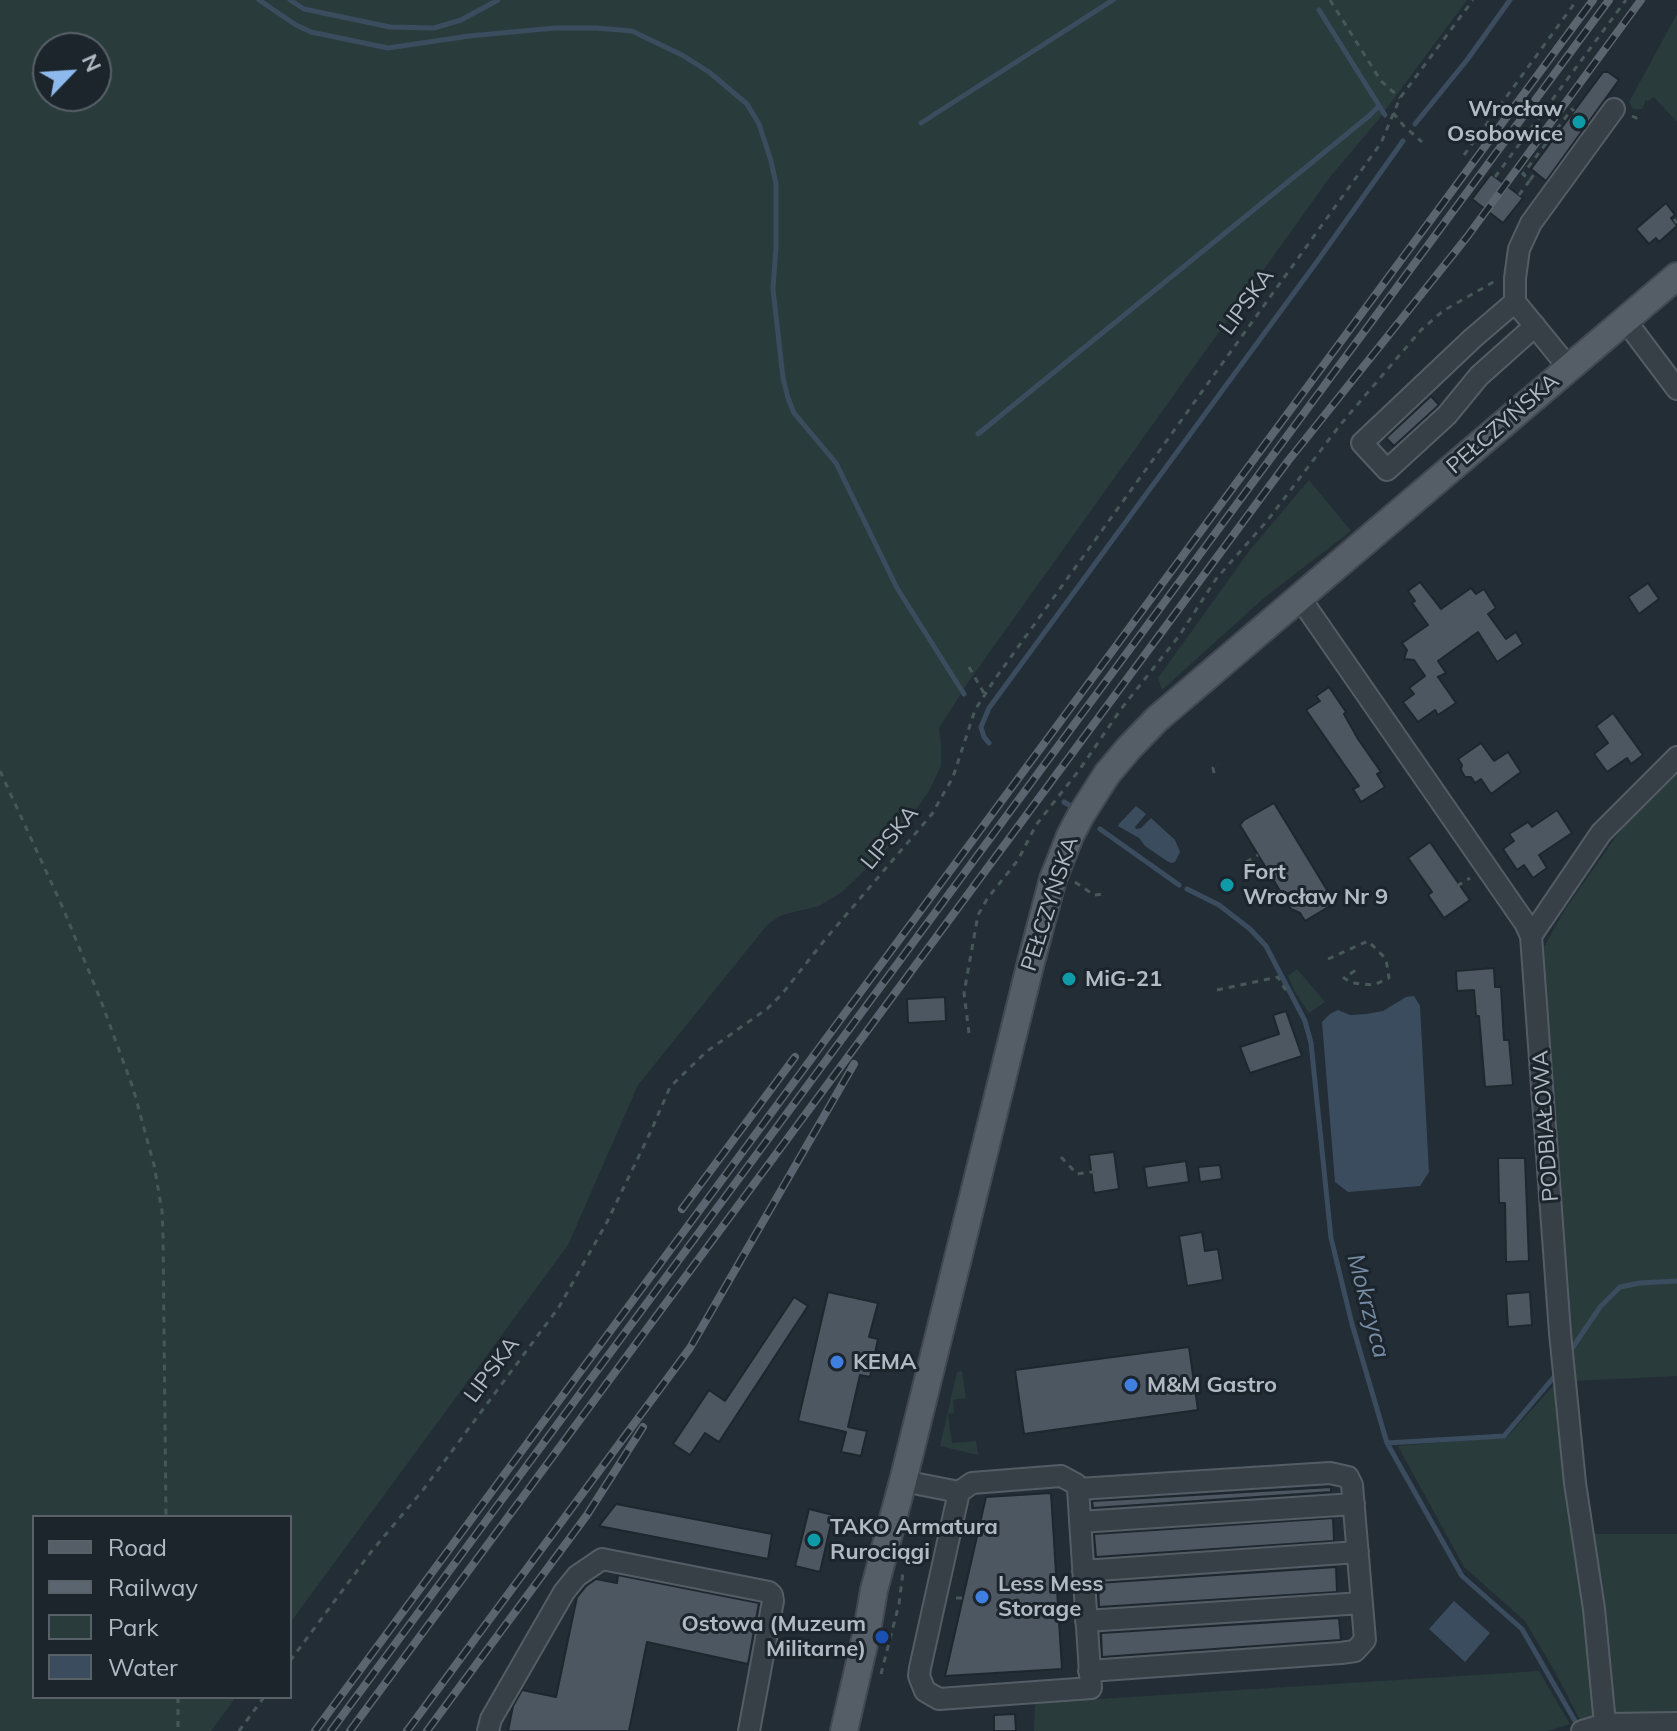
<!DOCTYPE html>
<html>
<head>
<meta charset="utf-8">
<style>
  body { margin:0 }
  #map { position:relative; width:1677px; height:1731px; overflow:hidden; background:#232d36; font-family:Mulish,sans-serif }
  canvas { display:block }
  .legend { position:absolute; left:32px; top:1515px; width:260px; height:184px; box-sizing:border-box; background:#1c242c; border:2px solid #586068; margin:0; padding:10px 14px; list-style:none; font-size:24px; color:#b1bac3 }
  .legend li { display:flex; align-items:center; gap:16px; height:40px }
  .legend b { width:40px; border:2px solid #586068 }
  .north { position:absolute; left:32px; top:32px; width:80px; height:80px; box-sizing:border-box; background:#1c242c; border:2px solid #586068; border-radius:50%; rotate:65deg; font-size:22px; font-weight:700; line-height:32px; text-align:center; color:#b1bac3 }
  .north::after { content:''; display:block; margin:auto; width:28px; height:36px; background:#8eb9ec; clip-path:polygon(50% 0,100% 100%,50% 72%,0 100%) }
</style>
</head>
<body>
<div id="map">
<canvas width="1677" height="1731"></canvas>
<ul class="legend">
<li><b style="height:10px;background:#555e67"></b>Road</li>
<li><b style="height:10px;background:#5b6570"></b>Railway</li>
<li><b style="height:22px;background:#293c3b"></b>Park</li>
<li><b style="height:22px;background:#3a4c5e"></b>Water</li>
</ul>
<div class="north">N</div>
</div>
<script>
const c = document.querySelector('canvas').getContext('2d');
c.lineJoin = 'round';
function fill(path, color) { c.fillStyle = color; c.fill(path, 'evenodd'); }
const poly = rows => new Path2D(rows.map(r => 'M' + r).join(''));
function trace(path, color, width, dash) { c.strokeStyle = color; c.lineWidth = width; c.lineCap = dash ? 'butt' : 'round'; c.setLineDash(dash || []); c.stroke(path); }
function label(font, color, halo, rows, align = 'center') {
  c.font = font + ' Mulish,sans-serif'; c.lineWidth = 6; c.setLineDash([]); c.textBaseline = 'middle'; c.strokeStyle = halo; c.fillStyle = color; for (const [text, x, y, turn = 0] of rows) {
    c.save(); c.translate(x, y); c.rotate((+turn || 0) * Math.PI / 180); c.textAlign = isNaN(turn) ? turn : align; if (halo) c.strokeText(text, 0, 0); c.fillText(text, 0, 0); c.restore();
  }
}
const green = poly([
  [0,0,1467,0,1378,120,1330,177,971,678,939,728,941,745,941,766,929,791,888,848,842,892,819,906,782,915,768,924,638,1085,568,1245,290,1623,290,1517,34,1517,34,1697,236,1697,211,1731,0,1731],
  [48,48,96,48,96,96,48,96],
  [1677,14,1677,122,1654,97,1648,101,1646,100,1642,109,1633,109,1629,102],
  [1309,480,1351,531,1265,597,1162,690,1158,678,1250,550],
  [1677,769,1677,1376,1573,1381,1545,1035,1543,949,1564,911,1631,815],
  [1297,969,1325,1002,1309,1013,1295,992,1288,976],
  [962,1371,966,1398,953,1400,954,1413,948,1414,952,1443,976,1441,978,1455,940,1446,957,1372],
  [1556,1383,1562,1454,1570,1493,1596,1716,1580,1720,1554,1670,1525,1621,1464,1567,1398,1446,1507,1437],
  [1590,1534,1677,1534,1677,1716,1615,1714],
  [1539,1671,1570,1724,1548,1731,1034,1731,1035,1703]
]);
const water = poly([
  [1136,806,1146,814,1135,827,1136,829,1141,828,1151,818,1175,840,1180,852,1175,862,1171,863,1167,861,1145,846,1139,838,1118,826,1119,824],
  [1414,996,1420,1006,1429,1172,1420,1186,1348,1192,1335,1182,1322,1022,1330,1014,1338,1010,1350,1015,1366,1014,1383,1011,1406,997],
  [1454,1601,1490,1633,1465,1662,1429,1629]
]);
const stream = poly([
  [259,0,296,25,311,32,388,48,469,36,555,28,596,28,632,31,682,55,709,72,747,104,759,124,771,161,776,184,776,247,773,289,783,378,788,398,794,413,836,463,897,588,964,694],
  [290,0,304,9,390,27,434,28,461,20,498,0],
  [1319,10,1385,115],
  [921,123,1113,0],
  [1415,124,1467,60,1510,0],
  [978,434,1369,116,1379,106],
  [989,743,984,737,981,727,989,708,1316,263,1403,141],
  [1064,802,1069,805],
  [1100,829,1179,885],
  [1187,889,1219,905,1250,929,1266,946,1305,1021,1311,1043,1331,1238,1352,1324,1387,1443,1462,1576,1522,1629,1575,1721],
  [1571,1350,1600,1307,1620,1287,1640,1283,1677,1281],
  [1387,1443,1504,1436,1554,1377]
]);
const building = poly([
  [1603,72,1608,72,1619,80,1546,181,1531,169,1603,72],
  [1491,174,1523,198,1503,223,1472,199,1491,174],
  [1666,203,1675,215,1671,218,1677,226,1659,242,1656,238,1649,244,1636,229,1666,203],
  [1431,396,1439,405,1394,446,1386,438,1431,396],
  [1420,582,1441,609,1471,588,1476,594,1484,589,1496,608,1488,614,1506,639,1516,632,1523,644,1497,662,1478,632,1438,661,1446,673,1438,677,1456,703,1438,715,1435,710,1418,722,1403,702,1414,694,1409,688,1425,676,1414,660,1404,659,1407,650,1402,643,1428,625,1412,603,1415,601,1408,591,1420,582],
  [1648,583,1659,599,1639,614,1628,597,1648,583],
  [1329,687,1346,712,1344,714,1358,739,1381,772,1377,774,1385,787,1361,802,1353,789,1359,786,1306,710,1320,701,1316,696,1329,687],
  [1613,713,1643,755,1631,764,1627,758,1607,772,1594,754,1608,743,1596,726,1613,713],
  [1481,743,1494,761,1508,752,1521,772,1491,794,1481,779,1475,783,1471,777,1465,777,1461,770,1462,765,1458,759,1481,743],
  [1274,803,1335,903,1305,921,1300,913,1291,909,1240,825,1244,820,1274,803],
  [1557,810,1572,833,1539,855,1547,868,1533,878,1524,865,1517,870,1503,849,1514,841,1509,834,1528,822,1532,827,1557,810],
  [1430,842,1470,900,1444,918,1428,895,1432,892,1408,858,1430,842],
  [1494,968,1495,987,1501,987,1504,1040,1509,1040,1513,1085,1485,1087,1479,1016,1476,1016,1474,990,1457,991,1456,971,1494,968],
  [945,997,946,1021,908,1023,907,999,945,997],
  [1286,1011,1302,1056,1250,1073,1240,1047,1279,1034,1273,1015,1286,1011],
  [1114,1152,1119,1189,1094,1193,1089,1155,1114,1152],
  [1498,1158,1525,1158,1529,1261,1506,1262,1505,1203,1499,1203,1498,1158],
  [1186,1161,1189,1182,1147,1188,1144,1167,1186,1161],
  [1220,1165,1222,1179,1200,1182,1198,1167,1220,1165],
  [1202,1232,1205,1251,1218,1249,1223,1280,1187,1286,1179,1236,1202,1232],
  [828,1292,878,1303,869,1337,878,1339,870,1377,860,1375,848,1427,867,1431,861,1456,841,1452,846,1432,798,1421,828,1292],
  [1530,1292,1532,1325,1508,1327,1506,1294,1530,1292],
  [794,1297,808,1306,719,1442,705,1433,690,1455,673,1444,709,1390,725,1401,794,1297],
  [1189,1347,1198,1410,1024,1434,1015,1370,1189,1347],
  [1331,1487,1331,1492,1093,1508,1092,1501,1331,1487],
  [1051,1493,1062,1669,945,1676,986,1497,1051,1493],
  [616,1504,772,1534,768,1559,599,1526,616,1504],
  [809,1509,833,1515,820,1572,795,1566,809,1509],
  [1333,1518,1334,1541,1096,1557,1094,1534,1333,1518],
  [1336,1567,1337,1592,1099,1607,1098,1583,1336,1567],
  [618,1575,759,1603,748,1664,647,1642,629,1731,508,1731,513,1706,522,1690,556,1697,577,1597,586,1586,596,1579,617,1583,618,1575],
  [1339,1618,1341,1640,1102,1657,1101,1633,1339,1618],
  [1015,1714,1016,1731,994,1731,994,1715,1015,1714]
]);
const path = poly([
  [1330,0,1381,81,1400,98],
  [1393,113,1404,126,1422,142],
  [1632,116,1636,118,1642,115],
  [1464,155,1577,0],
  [1495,177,1626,0],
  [1530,180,1535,173],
  [1519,195,1530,180,1523,174,1572,109,1574,111],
  [1674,219,1677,223],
  [969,667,985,695],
  [0,771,63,908,101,1001,133,1088,154,1165,162,1211,163,1234,166,1517],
  [1214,773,1213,768,1218,763],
  [1246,862,1258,855],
  [1075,882,1094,895,1103,894],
  [1457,886,1470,878],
  [1268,899,1280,891],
  [1328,959,1368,941,1386,959,1389,978,1374,985,1352,983,1344,978,1356,970],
  [1217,990,1278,977,1285,989,1292,986],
  [969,1033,964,993,978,915,987,899,1018,860,1036,825,1080,769,1121,709,1179,636,1216,579,1267,521,1340,425,1421,330,1443,311,1495,281],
  [1061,1157,1077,1174,1098,1171],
  [956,1598,976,1598],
  [290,1661,371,1552,423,1490,559,1307,607,1222,651,1131,670,1087,706,1052,768,1008,782,994,823,942,932,814,953,777,975,710,995,679,1381,143,1400,98,1473,0],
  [881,1674,899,1604,903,1572],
  [178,1697,178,1731],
  [239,1731,264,1697]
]);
const minor = poly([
  [1515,302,1473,338,1362,443,1387,470,1447,415,1479,376,1535,326],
  [1625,320,1677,389],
  [1569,368,1515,302,1515,278,1519,249,1531,223,1614,109],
  [1300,598,1525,923,1531,936,1560,1333,1575,1483,1594,1609,1605,1724],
  [1531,936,1601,833,1677,757],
  [903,1481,959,1492,920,1668,919,1676,925,1691,939,1699,1091,1688,1078,1489,1076,1484,1061,1476,972,1483,959,1492],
  [1078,1489,1330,1473,1348,1477,1352,1485,1365,1640,1355,1651,1341,1653,1089,1671],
  [1080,1522,1354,1504],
  [1083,1571,1358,1552],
  [1086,1621,1362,1603],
  [488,1731,491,1719,564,1592,577,1576,602,1559,769,1592,772,1595,773,1601,749,1731],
  [1582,1731,1605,1724,1677,1723]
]);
const major = poly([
  [844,1731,867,1631,874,1590,903,1481,1031,962,1053,879,1070,836,1081,815,1107,774,1129,748,1157,719,1677,276]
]);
const rail = poly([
  [682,1209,795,1057],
  [315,1731,1593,0],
  [331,1731,1609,0],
  [350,1731,1288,461,1467,237,1641,0],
  [407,1731,690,1348,854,1064],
  [427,1731,587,1515,643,1427]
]);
const markers = [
  [1579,122,8,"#0f9aa8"],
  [1227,885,8,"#0f9aa8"],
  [1069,979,8,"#0f9aa8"],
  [837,1362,8,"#3f7fe0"],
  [1131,1385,8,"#3f7fe0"],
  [814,1540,8,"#0f9aa8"],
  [982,1597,8,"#3f7fe0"],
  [882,1637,8,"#1a4fb4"]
];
const poiNames = [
  ["Wrocław",1563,109,"right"],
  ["Osobowice",1563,134,"right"],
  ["Fort",1243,872],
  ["Wrocław Nr 9",1243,897],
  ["MiG-21",1085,979],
  ["KEMA",853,1362],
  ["M&M Gastro",1147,1385],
  ["TAKO Armatura",830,1527],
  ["Rurociągi",830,1552],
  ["Less Mess",998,1584],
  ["Storage",998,1609],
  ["Ostowa (Muzeum",866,1624,"right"],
  ["Militarne)",866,1649,"right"]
];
const streetNames = [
  ["LIPSKA",1247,302,-54],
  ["PEŁCZYŃSKA",1503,424,-41],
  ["LIPSKA",890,838,-50],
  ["PEŁCZYŃSKA",1050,904,-72],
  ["PODBIAŁOWA",1546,1126,-94],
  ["LIPSKA",492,1370,-53]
];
const waterNames = [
  ["Mokrzyca",1368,1306,75]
];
fill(green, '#293c3b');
fill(water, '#3a4c5e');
trace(stream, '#3a4c5e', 5);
fill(building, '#4c5762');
trace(building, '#1e262e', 2);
trace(minor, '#545d65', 24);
trace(major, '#404850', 30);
trace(path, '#475859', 3, [6, 6]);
trace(minor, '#373f47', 20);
trace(major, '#555e67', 26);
trace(rail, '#5b6570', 8);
trace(rail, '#1c242c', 5, [15]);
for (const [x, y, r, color] of markers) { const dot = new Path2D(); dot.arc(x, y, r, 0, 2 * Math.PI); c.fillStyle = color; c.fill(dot); trace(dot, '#1c242c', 3); }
label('bold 22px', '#b1bac3', '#1c242c', poiNames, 'left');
label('22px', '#b1bac3', '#1c242c', streetNames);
label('italic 24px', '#758ca4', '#1c242c', waterNames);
</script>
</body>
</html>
